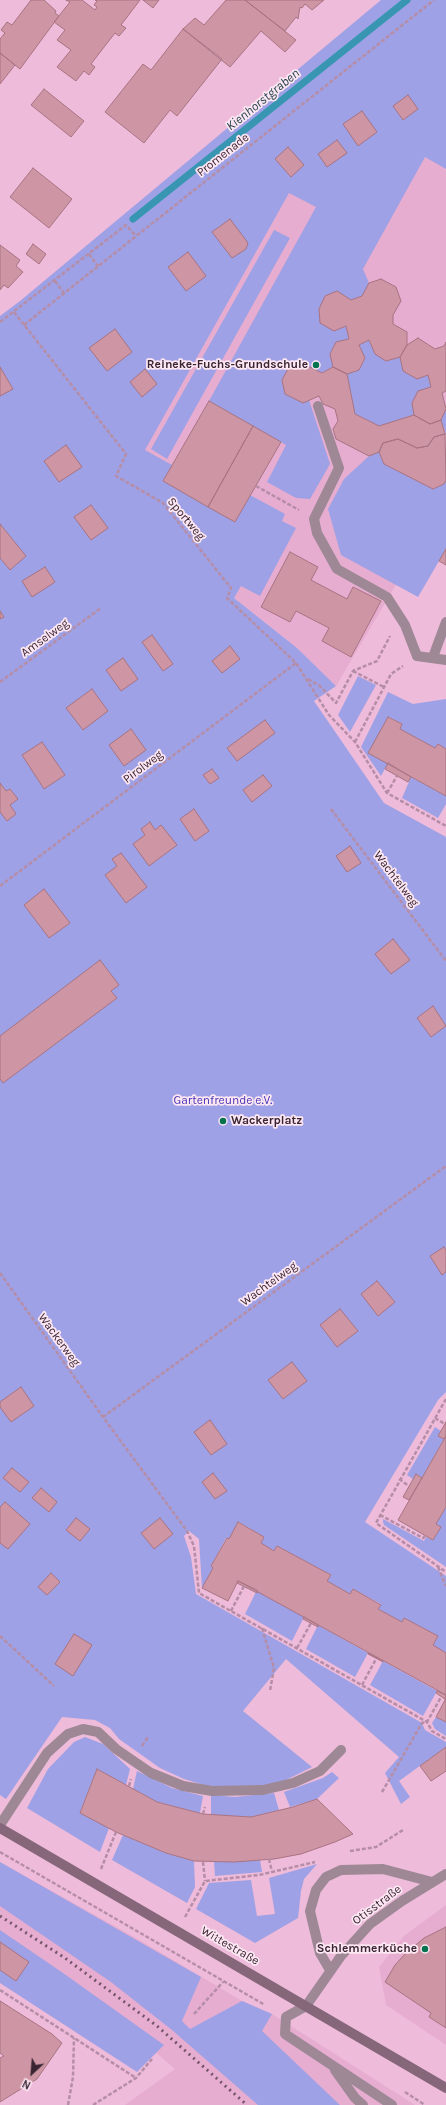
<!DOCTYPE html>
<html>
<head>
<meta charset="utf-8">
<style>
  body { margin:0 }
  #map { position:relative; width:446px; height:2105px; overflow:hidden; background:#eebbda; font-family:Karla,sans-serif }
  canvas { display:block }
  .north { position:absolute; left:12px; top:2053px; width:40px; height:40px; -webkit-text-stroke:3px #fce7f3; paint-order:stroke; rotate:206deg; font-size:11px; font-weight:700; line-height:16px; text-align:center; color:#382531 }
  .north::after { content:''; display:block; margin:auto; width:14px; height:18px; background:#382531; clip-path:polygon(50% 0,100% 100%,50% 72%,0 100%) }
</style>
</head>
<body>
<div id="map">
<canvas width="446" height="2105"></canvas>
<div class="north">N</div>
</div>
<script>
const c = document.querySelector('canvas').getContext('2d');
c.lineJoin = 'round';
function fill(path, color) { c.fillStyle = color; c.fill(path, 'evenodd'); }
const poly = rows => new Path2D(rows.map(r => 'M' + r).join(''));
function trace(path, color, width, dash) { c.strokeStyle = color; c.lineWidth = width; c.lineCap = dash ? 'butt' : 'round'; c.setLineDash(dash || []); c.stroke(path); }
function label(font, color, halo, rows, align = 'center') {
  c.font = font + ' Karla,sans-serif'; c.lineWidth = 3.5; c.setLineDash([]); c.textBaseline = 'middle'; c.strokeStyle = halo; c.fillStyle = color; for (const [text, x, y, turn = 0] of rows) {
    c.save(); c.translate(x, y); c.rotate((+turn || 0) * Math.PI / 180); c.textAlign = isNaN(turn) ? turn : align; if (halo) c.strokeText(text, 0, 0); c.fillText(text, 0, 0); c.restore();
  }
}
const built = poly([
  [446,70,446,500,336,686,297,648,234,598,135,452,281,189],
  [0,1862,136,1938,242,2001,272,2014,415,2105,125,2105,175,2069,152,2049,0,1940],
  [446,1905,446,2045,386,2005,379,1967,404,1936]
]);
const green = poly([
  [381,0,446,0,446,169,425,157,363,269,369,283,362,296,351,300,337,291,325,296,319,309,321,323,334,331,346,326,349,339,336,342,330,354,333,367,322,373,302,363,289,367,282,380,285,394,309,400,330,464,310,499,296,498,267,482,286,445,209,401,316,207,289,193,145,450,172,465,163,481,235,522,250,495,285,514,282,521,296,528,260,596,241,586,234,598,297,648,336,686,314,701,384,803,446,837,446,1392,438,1400,365,1522,446,1576,446,1653,433,1645,438,1636,404,1618,402,1622,378,1609,381,1604,353,1589,350,1594,327,1581,331,1575,277,1546,274,1551,261,1543,264,1537,239,1522,229,1539,226,1538,211,1566,213,1568,202,1588,199,1539,189,1531,184,1536,191,1557,196,1594,422,1723,425,1730,446,1742,446,1747,399,1781,410,1797,401,1804,385,1773,399,1757,286,1659,243,1711,312,1767,284,1781,261,1788,207,1786,184,1779,160,1768,119,1739,110,1728,95,1720,62,1717,6,1799,0,1795,0,316,20,301],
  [274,230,290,238,167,459,151,449],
  [369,340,375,354,386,361,400,357,417,379,428,375,431,387,414,415,379,426,355,414,347,374,359,370,365,358,359,345],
  [446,409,446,434,441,420],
  [379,452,384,464,433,489,444,484,446,480,446,549,418,597,341,555,328,509,344,479,369,456],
  [358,676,376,685,350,732,338,715],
  [388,692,413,704,446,699,446,749,438,744,435,748,400,729,402,724,389,717,369,752,388,763,381,776,361,747],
  [411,777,446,796,446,804,438,818,402,798],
  [435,1427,441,1431,438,1436,444,1439,422,1478,416,1474,413,1479,407,1475],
  [446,1507,446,1567,384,1525,383,1522,383,1519,424,1541,426,1537,433,1540,440,1527,436,1524],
  [257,1590,304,1617,292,1641,245,1614],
  [318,1625,368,1653,355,1677,306,1649],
  [383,1661,437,1691,423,1716,370,1685],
  [436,1717,446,1722,446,1736,435,1729,432,1723],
  [85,1737,103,1744,130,1769,126,1785,97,1769,80,1812,109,1828,100,1852,27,1808,48,1769,74,1742],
  [137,1771,172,1788,203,1796,200,1813,157,1802,133,1789],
  [332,1772,339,1778,317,1799,290,1807,284,1792,323,1778],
  [274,1793,279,1810,251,1817,211,1815,211,1795,235,1797],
  [123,1835,166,1853,194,1861,195,1887,187,1903,112,1860],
  [260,1860,262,1872,215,1876,214,1862],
  [0,1862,201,1977,182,2021,190,2029,242,2001,272,2014,262,2031,340,2105,258,2105,172,2030,111,1982,0,1906],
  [317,1864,304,1879,301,1891,298,1918,255,1943,196,1909,209,1883,251,1880,257,1916,275,1914,269,1878],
  [0,1930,63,1973,164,2045,137,2072,0,1983]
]);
const stream = poly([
  [133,219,407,0]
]);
const building = poly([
  [31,0,44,0,56,11,55,13,59,16,20,69,0,53,0,39,5,33,1,30,7,22,12,25,31,0],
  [66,0,82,0,95,10,97,7,94,5,97,1,95,0,140,0,121,25,126,28,119,36,115,33,91,64,95,67,89,75,84,71,76,81,57,67,71,50,57,40,65,30,54,22,70,2,66,0],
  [143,0,159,0,153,8,143,0],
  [226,0,245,0,296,40,285,52,261,31,230,67,183,29,195,18,204,25,226,0],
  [245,0,324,0,312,10,305,4,302,8,300,7,298,19,296,17,285,31,245,0],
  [183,29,222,59,177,116,170,110,144,143,105,112,143,64,151,70,183,29],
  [0,53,15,65,0,84,0,53],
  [44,89,84,121,71,137,31,105,44,89],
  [408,95,418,109,403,120,393,106,408,95],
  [362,111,377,132,358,146,343,124,362,111],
  [337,140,347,153,327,167,318,154,337,140],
  [288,147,304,165,291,177,275,159,288,147],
  [33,168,72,199,49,228,10,197,33,168],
  [230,219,248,243,246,249,232,258,212,232,230,219],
  [33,244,46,254,39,264,26,254,33,244],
  [0,245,20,260,16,266,23,272,8,288,4,285,0,290,0,245],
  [188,252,206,276,186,291,168,267,188,252],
  [381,279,396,287,401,301,393,315,393,324,407,332,407,345,400,357,386,361,375,354,369,340,359,345,365,358,359,370,347,374,333,367,330,354,336,342,349,339,346,326,334,331,320,323,319,309,325,296,337,291,351,300,362,296,369,283,381,279],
  [115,329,132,352,107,371,89,348,115,329],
  [418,338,435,349,444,346,446,342,446,391,442,393,446,409,441,420,430,424,414,415,412,403,418,391,431,387,428,375,417,379,403,371,400,357,407,345,418,338],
  [302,363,322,373,333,367,347,374,355,414,379,426,414,415,430,424,441,420,445,434,434,437,428,446,417,448,398,439,383,443,379,452,369,456,336,439,333,429,338,421,335,409,323,404,319,396,303,403,285,394,282,380,289,367,302,363],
  [0,367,13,389,0,396,0,367],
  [145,369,157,384,142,397,130,382,145,369],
  [209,401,253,426,208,507,163,481,209,401],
  [253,426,281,442,235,522,208,507,253,426],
  [445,434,446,480,444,484,433,489,384,464,379,452,383,443,398,439,417,448,428,446,434,437,445,434],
  [66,445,82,467,59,482,44,461,66,445],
  [91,505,108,528,91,540,74,517,91,505],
  [0,524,26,556,10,570,0,558,0,524],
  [446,549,446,565,439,561,446,549],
  [290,552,318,567,311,580,328,589,347,599,353,587,381,601,351,657,322,641,329,628,296,611,290,622,261,607,290,552],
  [45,567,55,582,32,597,22,581,45,567],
  [0,611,4,617,0,619,0,611],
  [152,635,173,664,163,671,142,642,152,635],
  [230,646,240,659,222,673,212,661,230,646],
  [123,658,138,679,121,691,106,670,123,658],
  [92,689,108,711,83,730,66,708,92,689],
  [388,717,402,724,400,729,435,748,438,744,446,749,446,796,368,753,388,717],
  [265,720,275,733,237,761,227,748,265,720],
  [131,729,146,750,124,766,109,745,131,729],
  [42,742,65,775,44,789,22,755,42,742],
  [388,763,411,777,408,782,385,769,388,763],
  [212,769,219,778,210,784,203,775,212,769],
  [263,775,272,786,252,802,243,790,263,775],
  [0,783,6,791,10,789,18,799,10,805,16,814,7,821,0,812,0,783],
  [194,809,209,831,195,841,180,819,194,809],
  [150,822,155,830,161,825,177,845,149,866,133,844,145,835,141,829,150,822],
  [350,846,361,863,347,872,336,856,350,846],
  [121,853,147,887,126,903,105,875,117,866,112,859,121,853],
  [44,889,70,923,49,938,24,905,44,889],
  [393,939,410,960,391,974,375,954,393,939],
  [100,960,119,985,111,991,117,998,3,1083,0,1079,0,1036,100,960],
  [433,1006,446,1026,431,1037,417,1018,433,1006],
  [444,1247,446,1250,446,1272,442,1275,430,1256,444,1247],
  [377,1281,395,1302,378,1316,361,1294,377,1281],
  [340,1309,358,1331,337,1347,320,1325,340,1309],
  [292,1362,307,1381,283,1399,268,1380,292,1362],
  [21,1387,34,1406,11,1422,0,1407,0,1402,21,1387],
  [210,1420,227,1444,211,1455,194,1432,210,1420],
  [446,1422,446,1436,444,1439,438,1436,446,1422],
  [446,1436,446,1507,436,1524,441,1527,433,1540,398,1520,446,1436],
  [12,1468,29,1482,20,1492,3,1478,12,1468],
  [213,1473,227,1491,215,1499,202,1482,213,1473],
  [416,1474,422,1478,409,1500,403,1497,416,1474],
  [41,1488,57,1502,49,1512,32,1498,41,1488],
  [5,1502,30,1524,8,1549,0,1543,0,1507,5,1502],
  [76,1518,90,1529,80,1541,66,1530,76,1518],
  [160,1518,173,1534,154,1549,141,1533,160,1518],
  [238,1522,264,1537,261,1543,274,1551,277,1546,331,1575,327,1581,350,1594,353,1589,381,1605,378,1609,402,1622,404,1618,438,1636,433,1645,446,1653,446,1695,238,1581,228,1601,202,1588,213,1568,211,1566,227,1538,229,1539,238,1522],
  [51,1573,60,1582,47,1595,38,1587,51,1573],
  [238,1581,257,1590,257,1593,237,1583,238,1581],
  [304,1617,318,1625,318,1627,303,1619,304,1617],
  [74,1634,92,1645,73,1676,55,1664,74,1634],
  [368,1653,383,1661,383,1662,368,1654,368,1653],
  [437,1691,446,1695,445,1699,436,1693,437,1691],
  [446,1698,446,1722,436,1717,446,1698],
  [446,1747,446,1771,431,1781,420,1766,446,1747],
  [97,1769,157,1802,203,1814,251,1817,293,1807,317,1799,353,1834,335,1842,301,1854,274,1859,234,1862,194,1861,166,1853,116,1832,80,1813,97,1769],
  [446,1927,446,2028,429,2017,431,2013,385,1982,395,1965,405,1954,424,1938,446,1927],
  [0,1942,29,1962,16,1981,0,1970,0,1942],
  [0,2001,52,2034,62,2043,37,2079,0,2102,0,2058,4,2056,0,2053,0,2001]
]);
const path = poly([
  [89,254,98,266],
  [55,281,64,293],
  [14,312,126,454,116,476,163,503,231,588,227,598,296,663,329,715,355,742,387,793,446,826],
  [0,322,126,225,136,236],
  [24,325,434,0],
  [256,486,299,510],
  [353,671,384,687],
  [308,679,320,686,336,703,353,671,377,661,390,636],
  [0,682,101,608],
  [355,742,391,674,403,666],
  [387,793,397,776],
  [331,809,446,961],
  [0,886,296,663],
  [0,1273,103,1417,187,1531,194,1546,199,1593,427,1722,432,1731,446,1739],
  [446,1399,376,1523,446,1572],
  [103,1417,446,1166],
  [435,1418,445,1424],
  [399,1479,409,1486],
  [380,1515,423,1538,425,1536],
  [438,1567,446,1586],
  [231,1611,244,1586],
  [262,1628,274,1668,270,1691],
  [0,1636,54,1686],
  [297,1648,311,1623],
  [362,1685,376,1659],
  [142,1746,148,1737],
  [129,1786,131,1779],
  [382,1792,422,1723,427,1722,441,1697],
  [203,1814,205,1807],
  [350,1851,376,1847,403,1830],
  [0,1852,265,2005],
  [269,1859,272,1872],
  [203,1862,205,1881],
  [101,1869,116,1832],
  [185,1917,205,1881,259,1875,315,1862],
  [0,1990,136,2078],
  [194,2014,223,1982],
  [405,2092,425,2105],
  [68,2105,73,2077,74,2038],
  [93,2105,136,2078,152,2059]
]);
const service = poly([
  [318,406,339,468,314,519,317,533,337,569,387,597,405,625,417,656],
  [433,657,446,622],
  [0,1825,47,1753,68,1734,83,1729,98,1732,116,1749,151,1773,183,1786,212,1791,263,1790,293,1783,320,1771,341,1750],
  [330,1970,320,1953,310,1911,316,1890,326,1877,341,1870,383,1869,432,1882],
  [306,2006,286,2017,285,2034,392,2105],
  [335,2070,355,2098,363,2105]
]);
const minor = poly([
  [417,656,446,660],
  [306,2006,341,1956,370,1924,402,1901,446,1874]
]);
const secondary = poly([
  [0,1828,446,2088]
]);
const rail = poly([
  [0,1916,65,1958,157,2026,247,2105]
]);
const markers = [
  [316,365,4,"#02734d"],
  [223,1121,4,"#02734d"],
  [425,1949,4,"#02734d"]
];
const streetNames = [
  ["Promenade",223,155,-38],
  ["Sportweg",186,519,50],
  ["Amselweg",45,638,-36],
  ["Pirolweg",143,767,-37],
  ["Wachtelweg",396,879,53],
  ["Wachtelweg",269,1284,-36],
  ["Wackerweg",59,1340,54],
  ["Otisstraße",377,1905,-37],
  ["Wittestraße",230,1946,30]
];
const poiNames = [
  ["Reineke-Fuchs-Grundschule",308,365],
  ["Wackerplatz",231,1121,"left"],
  ["Schlemmerküche",417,1949]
];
const parkNames = [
  ["Gartenfreunde e.V.",223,1101]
];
const waterNames = [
  ["Kienhorstgraben",263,100,-39]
];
fill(built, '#e6add0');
fill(green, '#9ea1e5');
trace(stream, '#3896b2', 7);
fill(building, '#ce96a5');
trace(building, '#a87382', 1);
trace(path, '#b68da6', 2.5, [4, 2]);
trace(service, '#9e8895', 10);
trace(minor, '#9e8895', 10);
trace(secondary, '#86677a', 10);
trace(rail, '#745668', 3, [2, 4]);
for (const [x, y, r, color] of markers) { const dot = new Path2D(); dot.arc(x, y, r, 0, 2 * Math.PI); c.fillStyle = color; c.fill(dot); trace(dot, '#fce7f3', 1.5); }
label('12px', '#382531', '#fce7f3', streetNames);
label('bold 12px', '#382531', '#fce7f3', poiNames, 'right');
label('12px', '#4734b3', '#fce7f3', parkNames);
label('italic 13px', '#25424b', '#fce7f3', waterNames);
</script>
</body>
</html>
